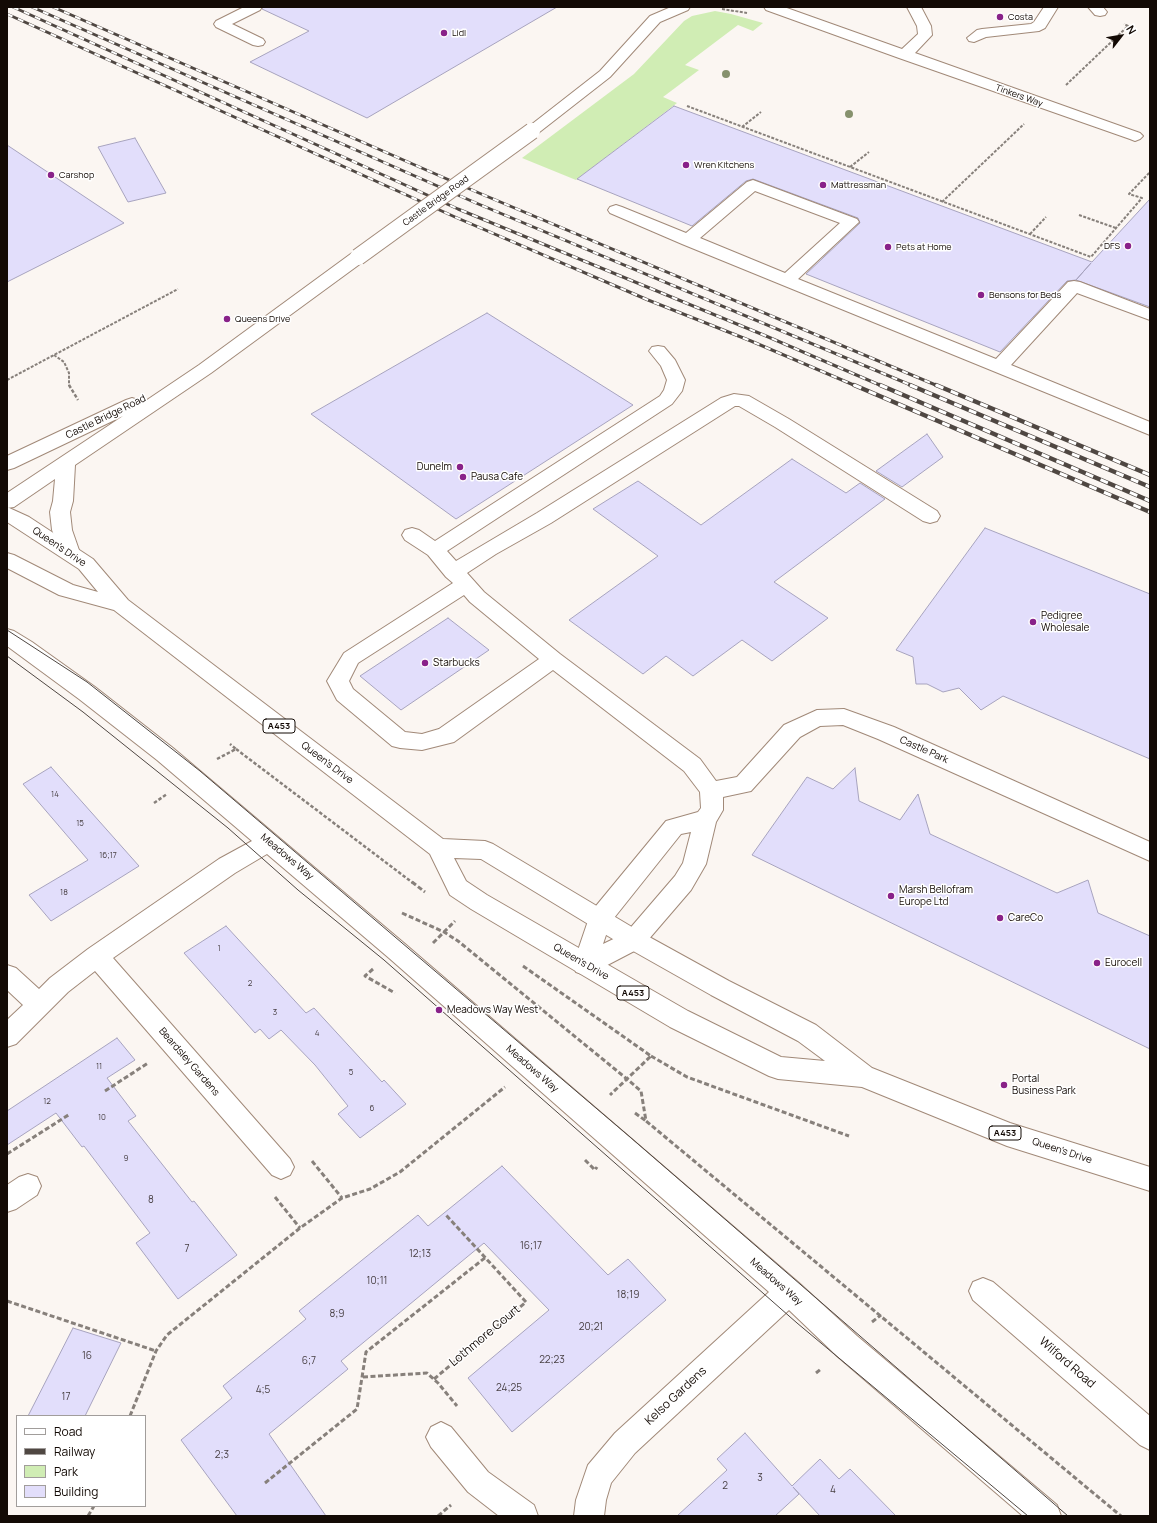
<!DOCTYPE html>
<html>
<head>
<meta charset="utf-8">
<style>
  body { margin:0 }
  #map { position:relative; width:1157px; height:1523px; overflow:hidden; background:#fbf6f2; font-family:Manrope,sans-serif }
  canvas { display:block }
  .frame { position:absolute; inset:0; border:8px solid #130a05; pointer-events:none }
  .legend { position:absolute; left:16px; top:1415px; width:130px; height:92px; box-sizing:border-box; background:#fff; border:1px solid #a19d9b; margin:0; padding:5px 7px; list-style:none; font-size:12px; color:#130a05 }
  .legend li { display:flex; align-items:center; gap:8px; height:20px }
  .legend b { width:20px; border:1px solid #a19d9b }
  .north { position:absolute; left:1101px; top:16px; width:40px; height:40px; -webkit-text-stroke:3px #fff; paint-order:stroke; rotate:59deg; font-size:11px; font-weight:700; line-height:16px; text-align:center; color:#130a05 }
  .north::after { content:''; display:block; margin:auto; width:14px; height:18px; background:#130a05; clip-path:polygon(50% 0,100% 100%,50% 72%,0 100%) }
</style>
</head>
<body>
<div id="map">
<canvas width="1157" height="1523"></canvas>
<div class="frame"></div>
<ul class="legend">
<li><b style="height:5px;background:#fff"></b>Road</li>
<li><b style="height:5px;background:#4f4742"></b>Railway</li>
<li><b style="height:11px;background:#d0edb4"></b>Park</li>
<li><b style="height:11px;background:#e2defb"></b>Building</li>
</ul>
<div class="north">N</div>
</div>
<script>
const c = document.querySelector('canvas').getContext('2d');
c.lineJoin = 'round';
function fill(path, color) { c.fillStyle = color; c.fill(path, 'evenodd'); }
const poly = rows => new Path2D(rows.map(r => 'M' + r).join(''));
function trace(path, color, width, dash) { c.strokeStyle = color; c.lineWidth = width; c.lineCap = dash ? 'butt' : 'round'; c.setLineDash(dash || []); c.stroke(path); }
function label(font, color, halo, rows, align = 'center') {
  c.font = font + ' Manrope,sans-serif'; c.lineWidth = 3; c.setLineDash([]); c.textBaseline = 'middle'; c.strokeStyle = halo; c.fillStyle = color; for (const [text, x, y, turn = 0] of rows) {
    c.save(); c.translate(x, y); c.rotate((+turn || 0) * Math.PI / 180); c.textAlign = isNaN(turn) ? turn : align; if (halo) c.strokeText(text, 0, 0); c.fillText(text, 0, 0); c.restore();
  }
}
const green = poly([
  [715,11,731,14,763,23,753,31,738,25,685,65,699,70,663,97,677,103,576,180,522,158,634,74,684,21,692,16]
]);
const building = poly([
  [263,7,557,7,367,118,250,62,309,31,262,9,263,7],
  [674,106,1092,262,1150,199,1150,307,1076,280,1091,263,1076,280,1067,281,1000,352,806,274,860,223,858,218,753,179,746,181,692,226,577,179,674,106],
  [135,138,166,193,128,202,98,147,135,138],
  [7,145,124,223,7,282,7,145],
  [487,313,633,405,456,519,311,414,487,313],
  [927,434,943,457,902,487,876,471,927,434],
  [792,459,846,493,860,483,885,499,774,582,828,618,772,661,742,640,693,676,666,656,643,674,569,620,658,556,593,509,638,481,701,525,792,459],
  [985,528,1150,594,1150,759,1003,696,981,710,959,688,943,692,927,684,916,684,913,657,896,650,985,528],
  [448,618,489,650,401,710,360,676,448,618],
  [51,767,139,866,51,921,29,895,88,860,23,784,51,767],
  [855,768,859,801,900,820,918,794,930,834,1057,893,1088,880,1098,913,1150,936,1150,1049,752,855,807,777,833,789,855,768],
  [226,926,306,1013,314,1008,382,1082,384,1080,406,1104,360,1138,338,1114,348,1106,315,1065,281,1030,269,1039,260,1029,255,1033,184,953,226,926],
  [117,1038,135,1060,107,1078,136,1116,128,1121,192,1202,194,1201,237,1255,178,1299,136,1243,150,1233,84,1146,82,1147,56,1113,7,1145,7,1111,117,1038],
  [502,1166,608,1275,628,1259,666,1300,512,1432,468,1378,549,1310,484,1243,341,1361,348,1369,269,1434,326,1516,237,1516,181,1440,232,1398,223,1386,306,1319,299,1311,418,1215,428,1226,502,1166],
  [73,1328,121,1343,85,1416,28,1416,73,1328],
  [745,1433,792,1486,820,1459,839,1479,850,1469,896,1516,820,1516,793,1487,799,1494,775,1516,677,1516,727,1470,717,1459,745,1433]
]);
const pathFar2 = poly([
  [722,9,747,13],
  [1066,85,1128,26,1124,24],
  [687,106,1091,257,1142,198,1129,194,1150,172],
  [742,127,761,112],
  [850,167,869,152],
  [942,202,1024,124],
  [1079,215,1116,228],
  [1030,234,1046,217],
  [54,355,64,362,69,373,69,386],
  [7,380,178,289]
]);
const pathFar1 = poly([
  [69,385,78,400],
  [236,749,413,883],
  [217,759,236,749,230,744],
  [154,803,167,794]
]);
const path = poly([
  [412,882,425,892],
  [402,913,444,932,458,941,627,1079,641,1091,646,1121,1121,1516],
  [433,943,455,921],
  [523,966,651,1056,610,1095],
  [373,969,365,976,395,993],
  [651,1056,687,1077,849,1136],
  [105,1091,148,1063],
  [635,1113,646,1121],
  [7,1154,70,1114],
  [585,1160,595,1170,597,1167],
  [312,1161,342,1198],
  [275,1197,300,1228],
  [7,1301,156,1351],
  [872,1322,881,1315],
  [816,1373,821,1369],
  [363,1377,427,1373,438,1383,457,1406],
  [434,1379,526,1302,446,1215],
  [130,1416,156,1351,167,1335,300,1228,342,1198,370,1189,400,1172,505,1087],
  [265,1483,357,1409,366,1352,486,1257],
  [88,1516,94,1506],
  [438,1516,451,1505]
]);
const minor = poly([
  [244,7,262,7,260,10,232,24,263,39,265,42,263,45,258,46,253,45,216,27,214,24,216,21,244,7],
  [671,7,690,7,688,10,660,22,610,77,537,134,532,136,527,134,524,131,527,128,600,71,650,16,671,7],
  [764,7,784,7,902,49,918,34,917,26,907,7,921,7,931,26,932,35,915,53,1140,133,1143,136,1140,139,1135,141,1130,139,899,58,766,10,764,7],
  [1044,7,1058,7,1045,28,1039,31,986,37,974,42,969,41,967,38,977,30,982,29,1031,24,1034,22,1044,7],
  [1088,7,1103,7,1107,12,1105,15,1100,16,1095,15,1088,7],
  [753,180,857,219,859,222,798,279,996,359,1068,282,1074,281,1080,282,1150,309,1150,320,1077,293,1011,365,1150,422,1150,435,682,244,610,213,608,210,610,207,616,205,622,207,686,233,747,182,753,180],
  [755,191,840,223,785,273,700,238,755,191],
  [358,252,364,253,366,257,364,261,211,373,75,465,73,501,70,512,72,530,80,553,77,558,70,560,63,558,52,530,50,512,53,501,55,479,14,507,7,508,7,493,123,416,14,468,7,470,7,456,126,400,132,398,138,400,141,404,199,365,352,253,358,252],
  [658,346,664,347,675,360,685,380,682,391,672,404,447,551,456,561,537,513,721,398,734,394,749,396,789,419,937,511,940,516,937,521,930,523,923,521,775,427,739,406,735,406,551,523,496,554,467,573,484,592,560,654,700,759,716,781,737,777,784,725,817,710,844,709,894,727,1150,842,1150,861,878,739,843,725,820,726,800,737,751,791,723,797,723,810,716,822,706,864,702,871,691,890,642,947,594,972,585,975,576,972,573,965,591,912,666,821,698,812,701,808,700,792,684,771,553,670,454,742,422,750,400,748,392,746,337,700,327,681,344,653,453,583,446,577,428,555,405,540,402,535,405,530,412,528,419,530,435,541,660,396,664,390,667,380,661,366,649,351,652,347,658,346],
  [464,595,470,602,539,659,439,729,422,734,405,732,353,689,349,681,358,663,464,595],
  [691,832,683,863,675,876,626,933,603,944,610,923,681,834,691,832],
  [7,629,14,631,32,642,95,687,173,748,277,836,405,944,799,1283,857,1336,1057,1505,1061,1516,1023,1516,837,1356,789,1310,635,1453,611,1483,606,1500,604,1516,574,1516,576,1500,588,1465,615,1433,769,1292,389,958,267,854,235,873,113,958,290,1159,294,1167,290,1175,281,1179,272,1175,95,971,68,992,16,1044,7,1047,7,1020,23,1005,7,990,7,965,16,968,39,989,50,978,88,949,219,859,252,841,157,760,79,699,7,646,7,629],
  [28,1174,37,1177,41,1186,37,1195,16,1209,7,1212,7,1185,19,1177,28,1174],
  [983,1278,993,1282,1150,1416,1150,1450,1140,1445,973,1300,969,1291,973,1282,983,1278],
  [441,1422,451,1427,488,1472,534,1505,538,1516,499,1516,468,1492,431,1447,426,1437,431,1427,441,1422]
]);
const major = poly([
  [7,507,29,517,93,559,128,600,443,839,485,841,493,844,642,933,729,981,816,1025,872,1068,1010,1123,1150,1167,1150,1191,1007,1146,862,1087,778,1079,769,1076,670,1027,471,909,450,895,430,854,114,610,59,595,7,568,7,553,14,555,73,585,98,592,79,569,7,522,7,507],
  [454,858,481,859,626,947,711,995,798,1041,825,1061,781,1057,688,1011,487,895,466,881,454,858]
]);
const tram = poly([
  [7,630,87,682,200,771,630,1137,1068,1516],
  [7,656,83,712,228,828,298,890,384,960,797,1323,1028,1516]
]);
const railFar1 = poly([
  [13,7,458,209,766,336,882,386],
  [32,7,476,203,913,386],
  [53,7,479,193,938,386],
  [7,14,455,217,648,300,751,341,856,386]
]);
const rail = poly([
  [854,385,1150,512],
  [880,385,1150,501],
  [910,385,1150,487],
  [936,385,1150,475]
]);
const minorBridge = poly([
  [358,257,532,131]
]);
const trees = [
  [726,74],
  [849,114]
];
const markers = [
  [1000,17,4,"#892289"],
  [444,33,4,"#892289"],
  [686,165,4,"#892289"],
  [51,175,4,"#892289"],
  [823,185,4,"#892289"],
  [1128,246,4,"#892289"],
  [888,247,4,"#892289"],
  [981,295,4,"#892289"],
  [227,319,4,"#892289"],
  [460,467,4,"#892289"],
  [463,477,4,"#892289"],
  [1033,622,4,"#892289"],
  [425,663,4,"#892289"],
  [891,896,4,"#892289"],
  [1000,918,4,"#892289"],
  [1097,963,4,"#892289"],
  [439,1010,4,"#892289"],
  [1004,1085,4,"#892289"]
];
const numberNames = [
  ["14",55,795],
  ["15",80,824],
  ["16;17",108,856],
  ["18",64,893],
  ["1",219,949],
  ["2",250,984],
  ["3",275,1013],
  ["4",317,1034],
  ["11",99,1067],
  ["5",351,1073],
  ["12",47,1102],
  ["6",372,1109],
  ["10",102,1118],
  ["9",126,1159]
];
const farPoinames = [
  ["Costa",1008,17],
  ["Lidl",452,33],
  ["Wren Kitchens",694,165],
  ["Carshop",59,175],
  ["Mattressman",831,185],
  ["DFS",1120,246,"right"],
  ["Pets at Home",896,247],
  ["Bensons for Beds",989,295],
  ["Queens Drive",235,319]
];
const farStreetnames = [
  ["Tinkers Way",1019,96,20],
  ["Castle Bridge Road",436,201,-36]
];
const shields = [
  [279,726,32],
  [633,993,32],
  [1005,1133,32]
];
const shieldNames = [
  ["A453",279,726],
  ["A453",633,993],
  ["A453",1005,1133]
];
const streetNames = [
  ["Castle Bridge Road",106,417,-26],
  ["Queen's Drive",59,547,34],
  ["Castle Park",924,750,24],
  ["Queen's Drive",327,763,37],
  ["Meadows Way",287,857,40],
  ["Queen's Drive",581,962,30],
  ["Beardsley Gardens",189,1062,49],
  ["Meadows Way",532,1069,41],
  ["Queen's Drive",1062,1151,18],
  ["Meadows Way",776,1282,41]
];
const poiNames = [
  ["Dunelm",452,467,"right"],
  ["Pausa Cafe",471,477],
  ["Pedigree",1041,616],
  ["Wholesale",1041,628],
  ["Starbucks",433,663],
  ["Marsh Bellofram",899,890],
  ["Europe Ltd",899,902],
  ["CareCo",1008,918],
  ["Eurocell",1105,963],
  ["Meadows Way West",447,1010],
  ["Portal",1012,1079],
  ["Business Park",1012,1091]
];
const nearNumbernames = [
  ["8",151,1200],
  ["16;17",531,1246],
  ["7",187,1249],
  ["12;13",420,1254],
  ["10;11",377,1281],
  ["18;19",628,1295],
  ["8;9",337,1314],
  ["20;21",591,1327],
  ["16",87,1356],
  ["22;23",552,1360],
  ["6;7",309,1361],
  ["24;25",509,1388],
  ["4;5",263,1390],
  ["17",66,1397],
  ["2;3",222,1455],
  ["3",760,1478],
  ["2",725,1486],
  ["4",833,1490]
];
const nearStreetnames = [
  ["Lothmore Court",485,1336,-40],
  ["Wilford Road",1067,1363,41],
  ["Kelso Gardens",676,1396,-43]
];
fill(green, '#d0edb4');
fill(building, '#e2defb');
trace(building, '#a7a3be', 1);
trace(minor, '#a18978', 2);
trace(major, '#a18978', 2);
trace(pathFar2, '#87807b', 2, [3, 1.5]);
trace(pathFar1, '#87807b', 2.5, [3.5, 2]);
trace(path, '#87807b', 3, [5, 2.5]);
fill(minor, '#fff');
fill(major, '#fff');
trace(tram, '#4f4742', 1);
trace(railFar1, '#4f4742', 3);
trace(rail, '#4f4742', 4.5);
trace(railFar1, '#fff', 2, [6]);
trace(rail, '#fff', 3, [8]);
trace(minorBridge, '#a18978', 18, []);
trace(minorBridge, '#fff', 16);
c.fillStyle = '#86916d';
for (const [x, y] of trees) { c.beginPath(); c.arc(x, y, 4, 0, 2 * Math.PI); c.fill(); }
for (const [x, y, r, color] of markers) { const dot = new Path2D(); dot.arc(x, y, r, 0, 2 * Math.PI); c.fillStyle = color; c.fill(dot); trace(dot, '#fff', 1.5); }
label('8px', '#473f42', null, numberNames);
label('9px', '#130a05', '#fff', farPoinames, 'left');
label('9px', '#130a05', '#fff', farStreetnames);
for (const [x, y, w] of shields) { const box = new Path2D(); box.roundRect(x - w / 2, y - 7, w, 14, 3); c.fillStyle = '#fff'; c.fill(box); trace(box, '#130a05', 1); }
label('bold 9px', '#130a05', null, shieldNames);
label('10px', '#130a05', '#fff', streetNames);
label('10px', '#130a05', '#fff', poiNames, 'left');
label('10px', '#473f42', null, nearNumbernames);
label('12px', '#130a05', '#fff', nearStreetnames);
</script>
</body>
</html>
